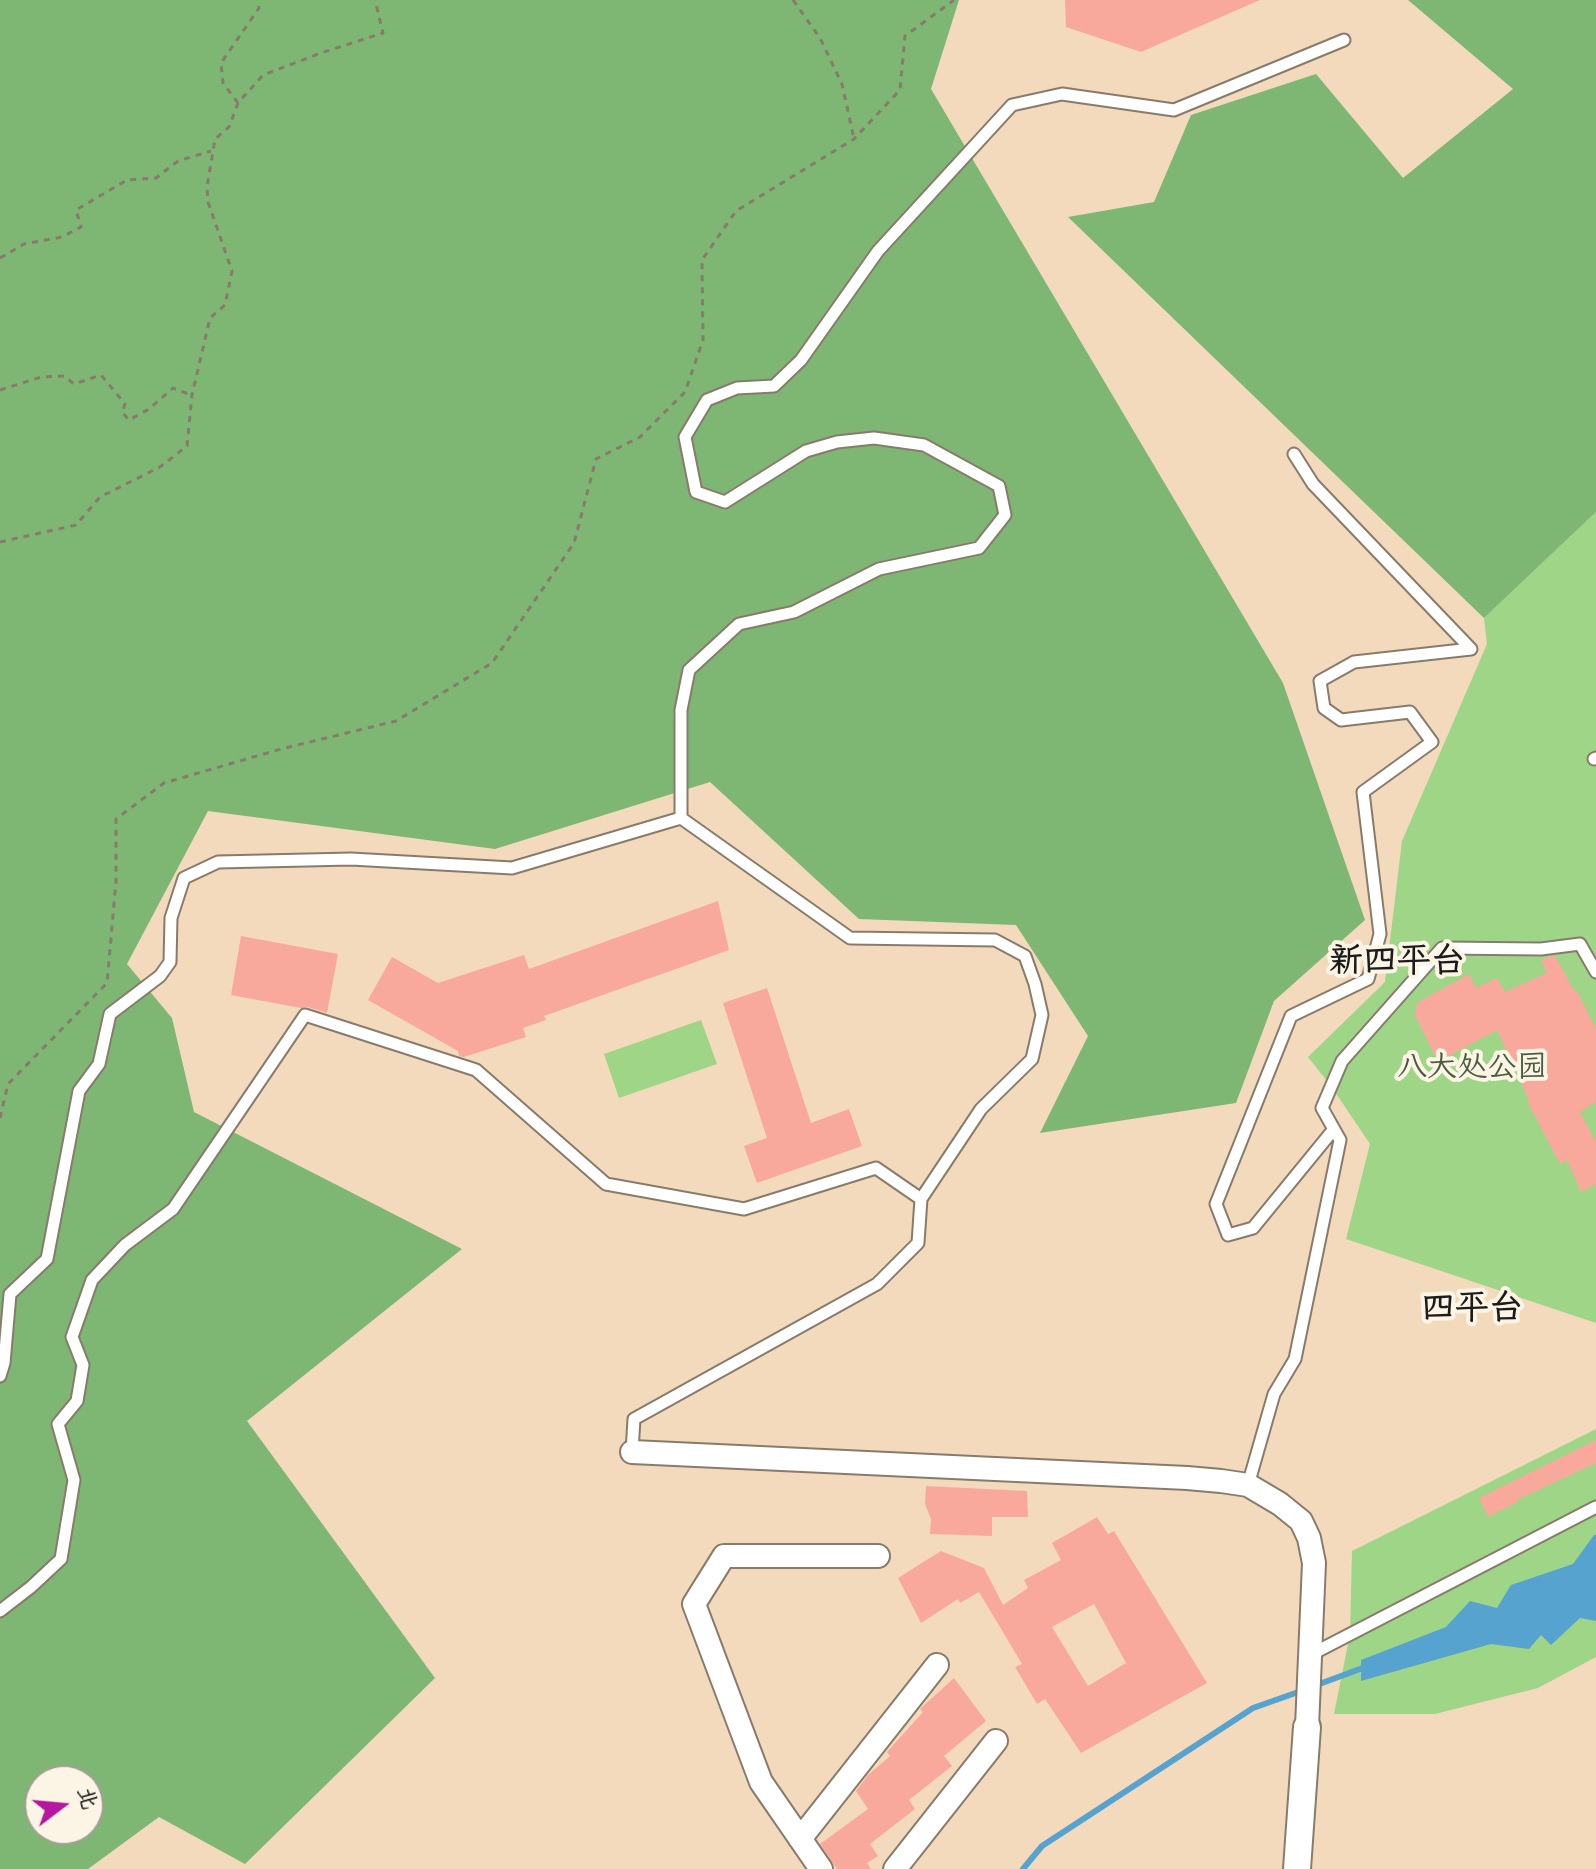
<!DOCTYPE html>
<html>
<head>
<meta charset="utf-8">
<style>
  body { margin:0 }
  #map { position:relative; width:1596px; height:1869px; overflow:hidden; background:#f3dabc; font-family:Dekko,"LXGW WenKai TC",sans-serif }
  canvas { display:block }
  .north { position:absolute; left:24px; top:1765px; width:80px; height:80px; box-sizing:border-box; background:#fcf5e5; border:2px solid #a29e95; border-radius:50%; rotate:74deg; font-size:22px; font-weight:700; line-height:32px; text-align:center; color:#1c1c1c }
  .north::after { content:''; display:block; margin:auto; width:28px; height:36px; background:#b5179e; clip-path:polygon(50% 0,100% 100%,50% 72%,0 100%) }
</style>
</head>
<body>
<div id="map">
<canvas width="1596" height="1869"></canvas>
<div class="north">北</div>
</div>
<script>
const c = document.querySelector('canvas').getContext('2d');
c.lineJoin = 'round';
function fill(path, color) { c.fillStyle = color; c.fill(path, 'evenodd'); }
const poly = rows => new Path2D(rows.map(r => 'M' + r).join(''));
function trace(path, color, width, dash) { c.strokeStyle = color; c.lineWidth = width; c.lineCap = dash ? 'butt' : 'round'; c.setLineDash(dash || []); c.stroke(path); }
function label(font, color, halo, rows, align = 'center') {
  c.font = font + ' Dekko,"LXGW WenKai TC",sans-serif'; c.lineWidth = 8; c.setLineDash([]); c.textBaseline = 'middle'; c.strokeStyle = halo; c.fillStyle = color; for (const [text, x, y, turn = 0] of rows) {
    c.save(); c.translate(x, y); c.rotate((+turn || 0) * Math.PI / 180); c.textAlign = isNaN(turn) ? turn : align; if (halo) c.strokeText(text, 0, 0); c.fillText(text, 0, 0); c.restore();
  }
}
const green = poly([
  [1596,512,1596,1323,1346,1239,1370,1144,1331,1086,1308,1057,1385,982,1402,841,1487,644,1484,618],
  [701,1020,717,1064,619,1098,604,1054],
  [1596,1429,1596,1657,1538,1688,1435,1714,1334,1714,1350,1634,1352,1551]
]);
const forest = poly([
  [0,0,959,0,931,89,1283,683,1365,920,1274,1001,1236,1103,1040,1133,1088,1036,1016,925,859,919,710,782,495,849,208,811,127,964,172,1018,194,1112,462,1249,247,1421,435,1678,245,1864,159,1817,88,1869,0,1869],
  [40,1781,88,1781,88,1829,40,1829],
  [1408,0,1596,0,1596,512,1484,618,1068,217,1154,202,1191,115,1316,74,1403,178,1513,89]
]);
const water = poly([
  [1594,1535,1596,1535,1596,1621,1580,1618,1551,1645,1541,1635,1529,1649,1491,1644,1361,1681,1361,1660,1446,1627,1470,1601,1497,1608,1511,1585,1573,1564]
]);
const stream = poly([
  [1314,1686,1368,1666],
  [1023,1869,1042,1846,1253,1708,1304,1690]
]);
const building = poly([
  [1065,0,1260,0,1141,52,1066,27],
  [718,901,729,950,544,1016,546,1020,523,1028,526,1037,464,1057,459,1056,458,1051,368,1000,392,957,438,983,524,955,529,969],
  [241,936,338,954,327,1013,308,1007,301,1008,231,995],
  [1550,956,1555,956,1575,992,1577,991,1596,1029,1596,1102,1580,1112,1596,1142,1596,1184,1581,1192,1567,1160,1560,1164,1527,1101,1529,1100,1497,1030,1438,1062,1415,1015,1417,1003,1469,974,1476,988,1497,978,1505,992,1547,973,1541,961],
  [767,988,811,1123,849,1109,862,1146,757,1183,744,1146,767,1138,723,1003],
  [1596,1440,1596,1463,1517,1500,1518,1502,1488,1517,1479,1498],
  [926,1486,1027,1491,1028,1517,992,1517,992,1536,930,1534,931,1519,925,1504],
  [1097,1517,1108,1534,1114,1531,1207,1683,1081,1753,1045,1699,1037,1704,1015,1667,1022,1664,979,1592,960,1603,958,1599,921,1623,898,1578,941,1551,984,1568,1003,1605,1028,1588,1024,1580,1061,1560,1052,1543],
  [1094,1604,1126,1663,1088,1686,1052,1627],
  [954,1678,986,1721,944,1756,952,1766,909,1800,915,1809,870,1844,878,1856,867,1863,871,1869,837,1869,820,1844,868,1809,856,1791,868,1775,890,1756,887,1752,923,1712,920,1709]
]);
const path = poly([
  [793,0,820,38,842,84,854,139],
  [238,103,223,83,221,63,259,8,257,0],
  [0,258,24,244,62,237,81,227,76,210,127,180,156,178,178,161,211,151],
  [0,390,41,377,64,376,74,384,101,375,125,404,122,412,129,420,149,409,173,388,191,395],
  [0,542,76,525,100,497,160,467,187,446,192,395,210,318,225,305,232,271,208,202,207,187,215,139,229,127,238,103,263,75,321,53,383,33,375,0],
  [0,1118,8,1084,107,983,116,881,116,819,164,783,281,749,396,721,492,663,574,543,596,459,640,437,685,392,703,340,702,260,736,211,854,139,900,90,905,36,954,0]
]);
const service = poly([
  [1294,454,1313,484,1471,649,1354,662,1320,681,1324,708,1341,720,1410,712,1432,742,1363,792,1380,934,1368,979,1291,1016,1216,1204,1228,1235,1253,1228,1334,1129],
  [1594,759,1596,758],
  [681,818,681,710,689,670,739,624,794,612,879,569,979,548,1005,515,999,486,924,445,874,438,837,442,806,451,725,502,696,492,685,437,707,400,737,388,774,386,801,360,878,251,1012,105,1062,94,1174,110,1344,40],
  [0,1376,4,1363,10,1294,47,1259,79,1091,99,1064,110,1014,160,976,170,962,171,918,184,878,218,862,351,859,512,868,681,818,850,938,995,940,1025,956,1035,984,1042,1015,1032,1059,981,1109,921,1199],
  [1248,1485,1274,1394,1295,1359,1340,1140,1322,1108,1342,1061,1442,948,1541,949,1580,944,1596,972],
  [0,1611,31,1587,61,1559,74,1480,58,1424,77,1401,83,1365,72,1337,92,1280,125,1245,173,1209,305,1015,476,1070,606,1184,744,1209,876,1168,921,1199,918,1243,877,1284,634,1419,632,1452],
  [1310,1655,1596,1507]
]);
const minor = poly([
  [632,1452,1187,1478,1221,1481,1248,1485,1280,1504,1301,1521,1309,1538,1314,1563,1307,1727],
  [800,1839,937,1665],
  [821,1869,761,1782,694,1604,724,1556,878,1556],
  [895,1869,996,1741]
]);
const tertiary = poly([
  [1297,1869,1307,1727]
]);
const parkNames = [
  ["八大处公园",1472,1072]
];
const quarterNames = [
  ["新四平台",1397,966],
  ["四平台",1472,1313]
];
fill(green, '#9ed586');
fill(forest, '#7eb673');
fill(water, '#57a3d0');
trace(stream, '#57a3d0', 6);
fill(building, '#f9a99c');
trace(service, '#887b6c', 15);
trace(minor, '#887b6c', 26);
trace(tertiary, '#887b6c', 30);
trace(path, '#887b6c', 3, [6, 6]);
trace(service, '#fff', 11);
trace(minor, '#fff', 22);
trace(tertiary, '#fff', 26);
label('30px', '#4a5d41', '#fcf5e5', parkNames);
label('bold 34px', '#1c1c1c', '#fcf5e5', quarterNames);
</script>
</body>
</html>
